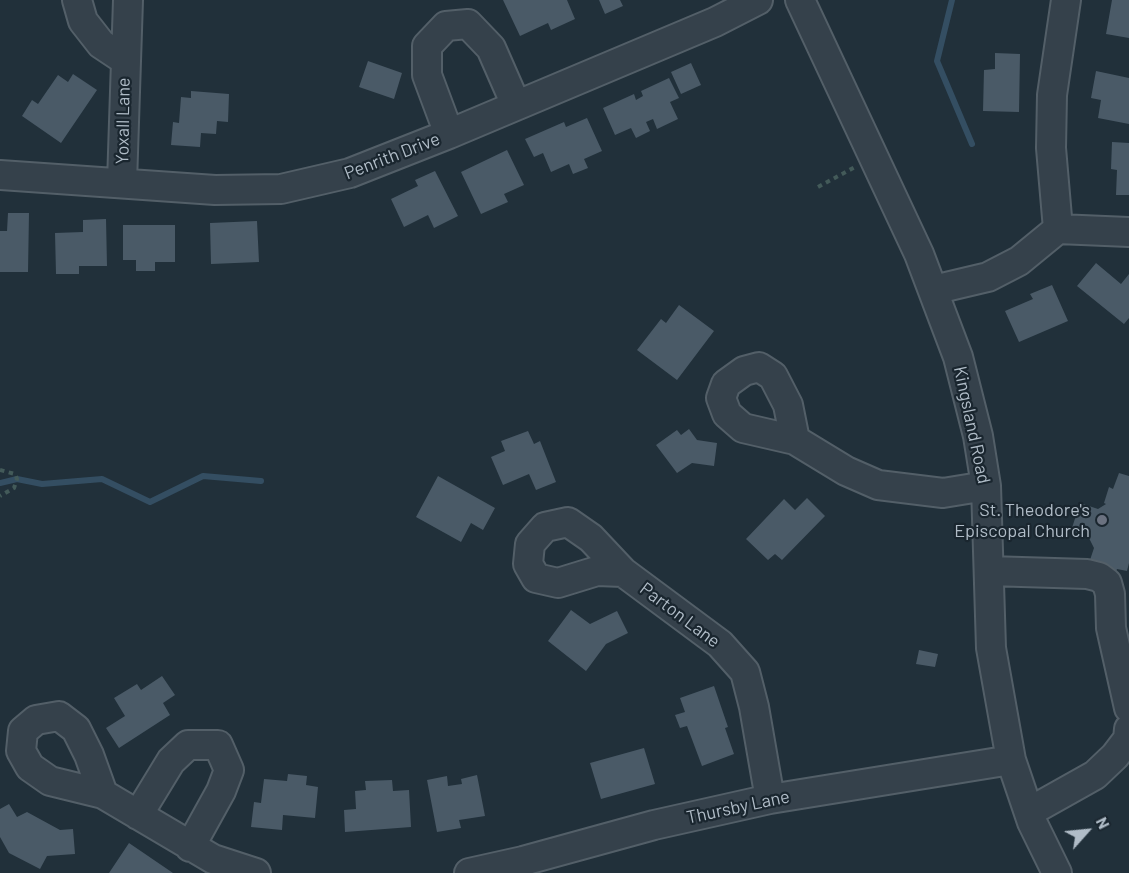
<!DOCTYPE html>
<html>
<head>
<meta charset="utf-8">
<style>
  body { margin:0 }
  #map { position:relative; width:1129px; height:873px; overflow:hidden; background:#21303a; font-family:Barlow,sans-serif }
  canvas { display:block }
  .north { position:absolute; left:1057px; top:801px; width:60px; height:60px; -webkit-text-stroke:4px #1a262f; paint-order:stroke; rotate:63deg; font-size:16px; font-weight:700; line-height:24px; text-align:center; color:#b0bcc7 }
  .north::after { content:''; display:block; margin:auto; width:21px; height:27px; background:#b0bcc7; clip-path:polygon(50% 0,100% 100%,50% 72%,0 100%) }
</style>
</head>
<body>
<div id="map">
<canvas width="1129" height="873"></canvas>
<div class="north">N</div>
</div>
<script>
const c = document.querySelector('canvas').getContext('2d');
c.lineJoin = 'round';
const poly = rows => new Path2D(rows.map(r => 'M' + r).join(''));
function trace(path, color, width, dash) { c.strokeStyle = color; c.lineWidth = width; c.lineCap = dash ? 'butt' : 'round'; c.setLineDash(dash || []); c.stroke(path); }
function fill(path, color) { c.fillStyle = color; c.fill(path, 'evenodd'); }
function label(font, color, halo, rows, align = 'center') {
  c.font = font + ' Barlow,sans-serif'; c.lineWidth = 4.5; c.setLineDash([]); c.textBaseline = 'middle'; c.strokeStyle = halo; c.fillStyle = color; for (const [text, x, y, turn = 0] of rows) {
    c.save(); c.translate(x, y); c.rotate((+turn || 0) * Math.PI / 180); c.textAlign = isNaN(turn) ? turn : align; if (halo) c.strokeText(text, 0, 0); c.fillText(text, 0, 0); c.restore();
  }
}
const stream = poly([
  [952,0,937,61,972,144],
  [0,483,17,479,42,484,102,479,150,502,203,476,261,481]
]);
const building = poly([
  [503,0,567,0,575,19,551,30,548,23,520,36],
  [599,0,620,0,623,6,605,14],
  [1112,0,1129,0,1129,38,1106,34],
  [995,53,1020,54,1019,112,983,111,984,70,995,69],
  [368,61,402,73,394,99,359,87],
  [691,63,701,85,681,94,671,72],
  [1096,71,1129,78,1129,124,1098,118,1101,100,1091,98],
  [73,74,97,90,61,143,22,116,32,100,38,104,58,75,68,82],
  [669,78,679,98,670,102,678,119,657,129,653,119,646,122,650,131,636,138,631,128,615,135,603,108,634,94,636,100,643,96,641,91],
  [191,91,229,94,228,122,217,121,216,134,201,133,200,147,171,145,173,122,179,123,181,97,191,98],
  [587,118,602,151,584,159,588,168,573,174,569,164,551,172,543,153,534,157,525,139,564,122,566,127],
  [1112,142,1129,143,1129,195,1116,195,1117,170,1111,169],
  [507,150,524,185,504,194,508,202,481,214,461,172],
  [435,171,458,216,434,228,428,215,404,227,391,199,418,186,415,180],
  [8,213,29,213,28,272,0,272,0,231,7,231],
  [106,219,107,266,79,266,79,274,56,274,55,233,83,232,83,220],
  [257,221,259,262,211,264,210,223],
  [123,225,175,225,175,262,155,262,155,271,136,271,136,260,123,260],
  [1096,263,1121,284,1129,274,1129,318,1124,324,1077,286],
  [1052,285,1068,321,1019,342,1005,311,1033,299,1030,294],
  [679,305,714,331,677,380,637,350,661,319,666,323],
  [689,429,697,440,717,443,714,466,692,463,677,473,656,445,677,430,681,435],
  [528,431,534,444,540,441,556,482,536,490,529,474,503,485,491,457,505,451,501,441],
  [1119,473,1129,476,1129,563,1127,571,1117,569,1114,578,1100,563,1090,560,1094,548,1088,536,1071,531,1080,503,1098,509,1106,504,1104,503,1109,487,1113,489],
  [438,476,495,508,483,530,471,523,461,542,416,517],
  [807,498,825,516,782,560,775,554,768,560,746,539,784,499,795,510],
  [571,610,590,624,617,611,628,633,606,644,586,671,548,641],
  [919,650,938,654,935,667,916,664],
  [162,676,175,695,163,703,170,715,119,748,106,728,125,716,114,698,137,684,141,690],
  [714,686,728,727,725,728,734,754,702,766,687,726,680,728,675,715,685,712,680,698],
  [644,748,655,784,601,799,590,763],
  [288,774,307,776,306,785,318,787,315,818,283,815,282,830,251,827,254,802,261,803,264,779,287,781],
  [477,775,485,816,459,820,461,828,437,832,427,780,447,776,448,786,462,784,461,779],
  [392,780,393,791,409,790,411,827,345,832,344,810,356,809,355,791,366,790,365,781],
  [9,804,17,817,27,812,60,830,73,829,75,854,47,856,40,869,9,853,0,837,0,809],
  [129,843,173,873,109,873]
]);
const path = poly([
  [818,187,855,167],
  [0,470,15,474,17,479,14,488,0,496]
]);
const minor = poly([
  [77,0,83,21,101,44,125,60],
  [800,0,919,254,958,357,978,436,986,486,991,648,1011,760,1032,822,1057,873],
  [449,134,427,75,427,46,446,26,468,24,491,48,516,105],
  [0,175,215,190,281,189,350,173,449,134,715,22,758,0],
  [122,183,128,0],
  [1058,229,1129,232],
  [933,290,988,277,1019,261,1058,229,1051,148,1052,95,1066,0],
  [795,440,743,428,727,414,721,398,726,384,744,371,759,367,773,376,788,405,795,440,846,471,878,485,943,493,986,486],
  [989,571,1087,574,1099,577,1107,583,1110,594,1111,628,1129,708],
  [623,572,597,571,558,583,536,578,528,564,530,544,545,527,568,522,591,538,623,572,720,644,745,672,754,707,770,799],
  [103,794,89,755,76,729,59,716,36,720,23,731,21,751,30,767,50,781,103,794,213,859,256,873],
  [1029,812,1095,775,1115,756,1128,739,1129,729],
  [138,815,171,761,188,745,218,745,229,770,221,791,190,847],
  [469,873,523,861,654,825,770,799,1011,760]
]);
const markers = [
  [1102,520,6,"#6b7280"]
];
const streetNames = [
  ["Yoxall Lane",123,121,-89],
  ["Penrith Drive",392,156,-21],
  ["Kingsland Road",972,425,78],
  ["Parton Lane",680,615,37],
  ["Thursby Lane",738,807,-12]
];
const poiNames = [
  ["St. Theodore's",1090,510],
  ["Episcopal Church",1090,531]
];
trace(stream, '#344e62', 6);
fill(building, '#4a5a67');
trace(minor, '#535f68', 32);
trace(path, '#435a59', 4, [4.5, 4.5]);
trace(minor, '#35414b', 28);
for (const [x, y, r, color] of markers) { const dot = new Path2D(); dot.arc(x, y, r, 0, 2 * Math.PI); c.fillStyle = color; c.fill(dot); trace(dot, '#1a262f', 2); }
label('18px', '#b0bcc7', '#1a262f', streetNames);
label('18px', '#b0bcc7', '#1a262f', poiNames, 'right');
</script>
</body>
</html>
